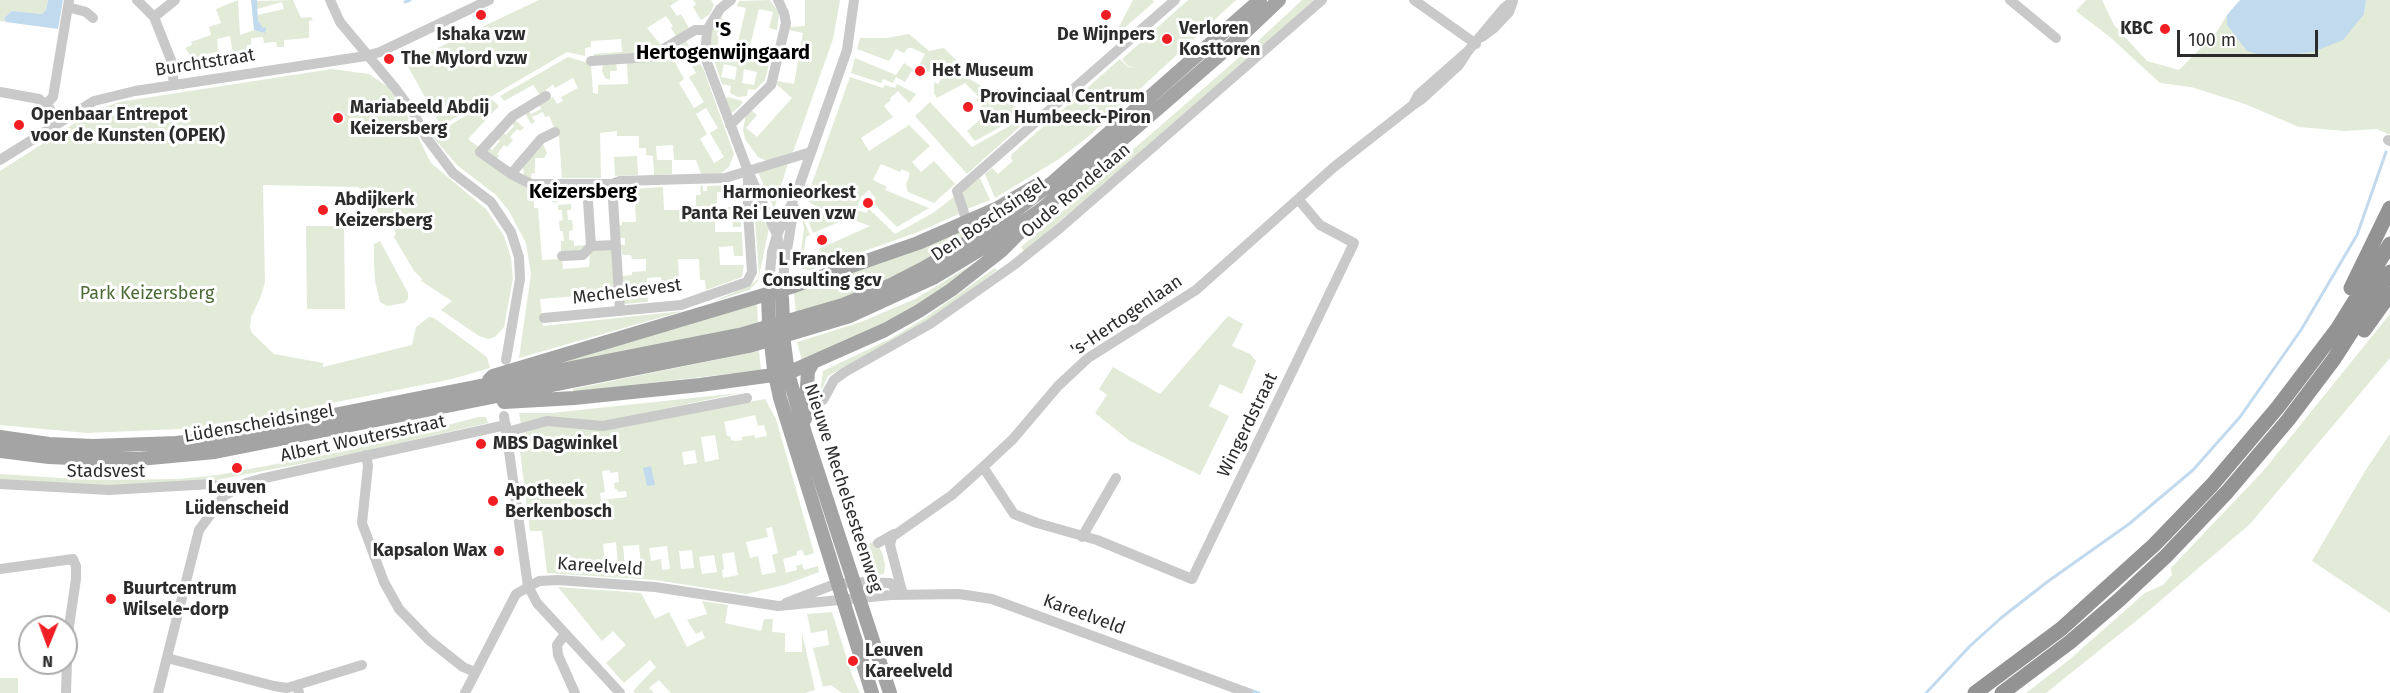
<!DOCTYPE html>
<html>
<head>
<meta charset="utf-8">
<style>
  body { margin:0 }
  #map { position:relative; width:2390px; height:693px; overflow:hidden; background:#fff; font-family:"Fira Sans",sans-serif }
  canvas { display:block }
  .north { position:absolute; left:18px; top:615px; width:60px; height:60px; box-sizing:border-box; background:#fff; border:2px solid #ababab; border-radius:50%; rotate:181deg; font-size:16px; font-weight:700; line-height:24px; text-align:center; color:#2c2c2c }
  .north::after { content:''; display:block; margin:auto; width:21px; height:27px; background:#f11f23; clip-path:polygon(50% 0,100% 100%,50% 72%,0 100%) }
  .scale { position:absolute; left:2177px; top:30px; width:141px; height:27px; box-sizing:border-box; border:3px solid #2c2c2c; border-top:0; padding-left:8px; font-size:18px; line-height:21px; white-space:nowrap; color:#2c2c2c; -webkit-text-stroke:4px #fff; paint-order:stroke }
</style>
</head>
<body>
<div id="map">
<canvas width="2390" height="693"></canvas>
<div class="north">N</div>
<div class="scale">100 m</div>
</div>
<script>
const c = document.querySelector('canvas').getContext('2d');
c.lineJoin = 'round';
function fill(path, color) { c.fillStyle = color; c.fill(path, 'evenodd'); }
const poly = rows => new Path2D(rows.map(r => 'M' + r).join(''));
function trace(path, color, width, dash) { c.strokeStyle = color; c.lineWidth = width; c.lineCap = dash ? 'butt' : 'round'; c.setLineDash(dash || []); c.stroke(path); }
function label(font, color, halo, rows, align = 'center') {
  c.font = font + ' "Fira Sans",sans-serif'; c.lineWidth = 6; c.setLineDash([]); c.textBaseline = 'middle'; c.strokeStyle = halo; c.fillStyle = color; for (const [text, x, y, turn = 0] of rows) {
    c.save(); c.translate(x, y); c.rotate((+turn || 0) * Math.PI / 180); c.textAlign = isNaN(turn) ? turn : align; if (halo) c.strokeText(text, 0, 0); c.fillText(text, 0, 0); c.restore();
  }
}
const green = poly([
  [0,0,48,0,46,10,42,14,12,11,4,18,6,22,0,21],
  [238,0,240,35,254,30,265,33,257,21,258,15,284,9,282,2,257,9,257,1,293,0,301,18,311,17,313,20,309,21,309,38,284,40,284,47,277,47,276,42,264,43,263,37,251,38,251,45,247,45,247,53,233,54,230,36,217,39,218,52,206,54,206,58,193,60,185,48,192,45,191,42,211,35,209,27,221,23,216,9],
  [539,0,679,0,670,6,677,16,681,14,689,28,676,36,671,28,673,26,666,16,647,28,661,45,639,55,594,58,594,54,622,52,621,39,591,41,591,47,585,48,585,56,567,52,441,126,406,63],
  [693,0,711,0,714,5,710,14,701,20,693,7,696,4],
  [770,0,779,13,777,30,769,28,773,12,759,9,748,54,757,56,756,61,769,64,765,80,755,90,748,89,747,96,738,97,730,93,731,86,722,84,712,54,719,52,735,55,746,8,737,6,739,1],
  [724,64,737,67,735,80,721,77],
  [744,69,757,72,754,85,742,83],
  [805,0,840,0,833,39,793,152,767,161,758,157,745,139,743,129,746,115,751,110,757,115,746,128,757,137,792,98,776,84,777,81,794,84,803,33,789,30,790,27,805,26],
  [1133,0,1152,0,1154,2,1113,38],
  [1188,0,1236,0,1088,137,1059,159,995,198,985,174,992,168,998,174,1013,161,1011,158,1012,154,1120,59,1128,67,1136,68,1128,66,1122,59],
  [1302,0,1317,0,1024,252,1021,247,1258,41],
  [2086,0,2102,0,2114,25,2147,61,2179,70,2216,33,2227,15,2228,26,2364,14,2366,0,2390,0,2390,135,2377,129,2345,131,2299,127,2245,104,2191,87,2160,83,2111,38,2076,11],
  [721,16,723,20,722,25,719,26,718,44,715,46,710,45,710,34],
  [909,34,929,51,944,48,961,65,958,72,1031,116,1029,118,1024,114,975,141,967,131,988,113,976,100,979,97,965,83,937,98,934,93,934,84,935,82,938,84,948,68,939,63,933,74,919,66,925,54,912,48,908,48,904,53,896,49,889,61,857,49,860,38,886,38],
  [685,40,703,68,734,154,729,167,721,173,701,174,696,160,674,160,673,145,656,146,657,160,672,160,672,174,654,175,653,156,646,155,646,148,639,148,639,136,617,136,617,131,600,133,601,178,562,178,559,137,549,116,545,117,543,112,532,117,535,122,531,124,525,113,529,111,531,114,541,109,540,105,553,97,557,104,563,101,561,97,578,88,573,78,555,88,553,84,540,95,533,85,504,101,500,96,568,57,591,64,593,93,598,94,598,85,628,84,627,63],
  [684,52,696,73,689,77,704,102,694,108,679,83,684,79,673,59],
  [706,108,718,128,710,133,724,157,714,163,700,139,707,134,696,114],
  [855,58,896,75,904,63,913,69,905,82,896,77,893,83,883,79,881,83,851,73],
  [616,63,617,71,610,71,610,80,605,78,602,71,603,65],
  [332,69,369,74,388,87,407,115,431,163,486,209,504,236,511,258,513,278,504,327,495,337,488,339,479,336,441,310,452,301,421,281,422,279,414,271,394,237,396,233,390,221,383,222,369,195,358,187,263,185,265,282,261,296,251,317,250,328,252,333,274,354,323,363,323,367,412,345,416,327,429,317,434,318,487,357,490,368,452,379,256,418,180,429,87,433,0,425,0,171,75,123,98,112,97,110,119,102],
  [850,77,883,88,885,85,895,88,897,84,916,94,909,103,898,91,890,98,891,100,884,106,893,117,861,138,869,151,909,125,930,146,912,162,921,172,934,161,955,184,934,203,908,192,906,185,910,173,902,169,900,172,881,164,873,180,887,187,885,190,929,208,897,227,872,202,876,199,869,190,861,197,856,210,867,213,868,208,895,234,933,213,954,197,959,214,918,232,811,270,802,269,799,264,804,229,801,213,810,235,806,237,804,251,806,255,820,252,819,249,870,226,848,218,813,233,808,220,822,210,806,200],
  [728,97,742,101,742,104,732,113,723,100],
  [492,100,499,106,468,139,533,188,534,208,538,208,542,260,562,259,563,269,589,267,590,254,593,249,612,248,615,293,540,299,543,326,683,311,519,358,531,274,526,243,509,211,496,195,457,165,432,136],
  [930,102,972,147,1022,119,1025,122,967,174,915,116],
  [515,120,524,128,520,131,517,129,510,137,513,140,507,147,504,145,497,154,499,156,496,160,485,152,489,148,492,150,500,141,497,138,503,132,506,135,514,126,511,123],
  [543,144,547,153,544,158,535,158,535,173,531,174,531,180,524,177,523,167],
  [637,156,638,175,615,176,614,157],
  [788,163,774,209,758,172],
  [980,178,990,200,967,209,963,192],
  [730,185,738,189,740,201,732,201,731,192,717,192,717,207,740,207,741,227,733,227,732,217,715,217,715,232,742,232,743,256,734,256,733,246,719,247,720,265,744,265,742,277,706,290,705,280,700,280,699,259,678,259,679,281,668,282,668,285,662,286,661,277,647,278,648,302,623,304,622,276,632,275,632,272,646,271,646,259,632,259,631,255,623,255,620,245,625,245,625,238,619,238,618,226,622,225,622,222,636,222,635,201,617,201,617,190,663,187,664,210,696,210,696,195,701,195,700,186,703,186,703,191,707,191,707,186],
  [550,188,579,189,570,200,559,201,554,203,551,200],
  [571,204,571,210,567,210,568,220,572,220,573,230,569,231,569,240,574,241,574,246,588,245,581,252,561,253,561,241,564,241,563,231,560,231,559,221,563,220,562,215,562,210,558,210,558,205],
  [991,213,995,219,924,263,843,299,796,314,794,293],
  [757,218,762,218,769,228,758,281,749,290,712,302,751,285,758,279,759,273,755,220],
  [306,226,344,226,345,309,307,309],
  [380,241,408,293,408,299,404,303,387,306,380,302,375,281,374,263,374,244],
  [986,256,948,286,889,321,802,361,797,342,861,322,915,299],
  [995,268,997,270,927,322,828,376,820,393,823,371,890,339,925,318],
  [757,304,758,326,564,363,564,360],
  [2390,314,2390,358,2250,524,2146,613,2046,693,2026,693,2069,660,2145,593,2163,585,2172,575,2171,568,2264,470],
  [1228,316,1243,324,1232,346,1250,354,1256,361,1242,394,1220,384,1209,406,1229,416,1200,475,1130,441,1095,413,1107,395,1099,389,1113,367,1160,394],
  [759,351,761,370,573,392,573,389],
  [740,393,606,421,521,424,519,413,551,413],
  [765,399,776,419,814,553,805,556,802,550,797,551,797,555,783,559,786,573,797,570,796,566,802,564,804,570,818,566,819,572,784,585,746,594,655,580,547,573,542,531,530,531,518,435,547,425,604,430],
  [755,415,758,426,764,425,767,436,755,438,754,435,742,437,742,440,736,441,731,440,730,436,727,436,724,422],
  [715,435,719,459,705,462,701,437],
  [695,450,697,463,684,465,682,452],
  [610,470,610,473,618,472,619,482,614,483,615,489,617,489,618,492,626,491,627,497,601,500,600,493,605,492,602,471],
  [772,527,778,553,772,555,776,572,762,575,758,556,750,558,746,542,768,537,766,528],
  [616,542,618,565,605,566,603,544],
  [639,545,641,565,625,567,623,546],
  [667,546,670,569,662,570,661,559,651,561,649,548],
  [692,550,694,568,681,569,679,551],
  [734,552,738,575,723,578,722,570,724,569,722,554],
  [714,555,717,572,702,574,699,557],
  [479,417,486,417,488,423,352,454,206,482,125,487,17,482,0,479,0,474,92,480,178,479,218,475,350,450],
  [2390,434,2390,613,2312,561,2367,468],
  [853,541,859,548,875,541,882,552,885,565,884,574,871,576,864,573],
  [558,587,641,593,655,619,669,612,687,647,705,638,702,631,696,634,687,620,707,614,702,601,728,605,725,623,761,631,764,619,773,619,772,632,785,633,785,652,802,652,802,633,815,690,805,693,671,693,659,680,649,688,654,693,635,693,633,691,656,667,650,660,624,683,606,663,626,645,613,631,602,641],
  [832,612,853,678,860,693,842,693,831,685,823,687,813,648,829,645,827,630,811,633,807,614],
  [0,678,18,678,18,693,0,693]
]);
const water = poly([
  [48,0,63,0,58,29,6,22,4,18,12,11,42,14,46,10],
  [251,0,257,0,258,21,263,28,266,27,265,33,254,30],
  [2240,0,2366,0,2364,14,2343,40,2313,52,2267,57,2247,51,2227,25,2227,15],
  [651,466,655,485,647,486,643,468]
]);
const stream = poly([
  [405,2,410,0],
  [1250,690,1259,693],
  [1926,693,1970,646,2001,618,2047,582,2129,524,2193,470,2240,417,2301,330,2357,235,2386,152]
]);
const minor = poly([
  [137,0,154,17,171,60,174,85],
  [330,0,340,22,395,88,414,114,426,137,453,173,491,202,511,232,519,257,520,279,506,360],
  [731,0,720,9,707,30,705,57,748,171,777,235,784,269],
  [1414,0,1476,44],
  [2010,0,2056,38],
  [68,7,86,12,93,18],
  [154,17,175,0],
  [1468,51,1459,65,1422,99,1413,105,1418,95,1468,51,1504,8,1513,1,1509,12,1494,28,1482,37],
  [591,61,650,57,695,30,707,30],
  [0,92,39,99,50,109,56,124],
  [46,104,53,97,69,0],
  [730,125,771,85,786,23,784,13,778,0],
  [2388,140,2390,141],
  [0,160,94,101,135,91,366,56,380,52,489,0],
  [748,171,811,152],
  [511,174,541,139,555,132],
  [612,184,620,311],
  [588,201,591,246],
  [967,222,957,191,1175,0],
  [562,256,583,255,591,246,616,245],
  [783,289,784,269,794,207],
  [768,293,772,252,777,235,797,192,839,73,847,50,854,0],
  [544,318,681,305,747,282,752,272,748,212,748,171,725,178,620,181,612,184,531,184,511,174,480,152,513,116,546,96],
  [823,400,834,380,845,372,930,324,1014,265,1060,228,1322,0],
  [504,416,528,586,537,603,620,693],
  [507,432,547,421,603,426,747,398],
  [366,455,368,466,362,523,384,582,399,609,429,640,463,667,475,672],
  [983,467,1014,514,1037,523,1097,540,1192,579,1354,243,1320,225,1298,199],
  [0,484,109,490,212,484,230,492],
  [1082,537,1116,478],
  [878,543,894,534],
  [0,569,73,559,76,566,76,579,68,633,66,693],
  [903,595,890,545,892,537,952,495,983,467,1013,439,1058,386,1088,358,1196,290,1334,167,1413,105],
  [786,603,830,586,854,582,890,583,903,595],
  [565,634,557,645,558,655,575,693],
  [167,658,274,686,287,688,297,685,299,693],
  [297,685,362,665],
  [158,693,199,530,224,496,246,483,260,479,506,425],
  [465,693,516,594,539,581,558,580,655,587,778,606,891,595,959,594,992,599,1248,693]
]);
const major = poly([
  [768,293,769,324],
  [784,343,788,373,805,433,890,693],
  [774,370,780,398,872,693],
  [489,380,493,376,794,286,918,243,996,209,1037,185],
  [504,402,574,398,700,385,788,373,885,330,919,311,951,290,1001,251,1020,232],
  [805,419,808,371,812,364],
  [0,437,49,444,93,446,176,443,212,439,743,334,843,305,891,285,924,268,995,226,1053,182,1260,0],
  [0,451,49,457,94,459,139,459,215,452,749,346,850,316,933,278,1009,232,1042,209,1238,39,1279,0]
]);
const highway = poly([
  [2351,288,2390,208],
  [2364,330,2390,294],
  [1975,693,2061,629,2154,545,2212,485,2278,407,2338,328,2390,244],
  [2002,693,2070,642,2119,600,2166,556,2227,492,2288,420,2334,359,2390,272]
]);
const majorBridge = poly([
  [782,298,784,343],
  [769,324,774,370]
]);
const markers = [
  [481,15,6,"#f11f23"],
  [1106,15,6,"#f11f23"],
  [2165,29,6,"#f11f23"],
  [1167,39,6,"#f11f23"],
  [389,59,6,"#f11f23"],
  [920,71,6,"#f11f23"],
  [968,107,6,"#f11f23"],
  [338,118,6,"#f11f23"],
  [19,125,6,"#f11f23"],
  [868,203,6,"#f11f23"],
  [323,210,6,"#f11f23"],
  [822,240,6,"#f11f23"],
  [481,444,6,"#f11f23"],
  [237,468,6,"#f11f23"],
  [493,501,6,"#f11f23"],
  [499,551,6,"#f11f23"],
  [111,599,6,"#f11f23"],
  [853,661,6,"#f11f23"]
];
const poiNames = [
  ["Verloren",1179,29],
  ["Kosttoren",1179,50],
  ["KBC",2153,29,"right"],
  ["Ishaka vzw",481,35,"center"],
  ["De Wijnpers",1106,35,"center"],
  ["The Mylord vzw",401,59],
  ["Het Museum",932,71],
  ["Provinciaal Centrum",980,97],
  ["Van Humbeeck-Piron",980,118],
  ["Mariabeeld Abdij",350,108],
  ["Keizersberg",350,129],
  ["Openbaar Entrepot",31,115],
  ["voor de Kunsten (OPEK)",31,136],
  ["Harmonieorkest",856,193,"right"],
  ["Panta Rei Leuven vzw",856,214,"right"],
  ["Abdijkerk",335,200],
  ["Keizersberg",335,221],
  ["L Francken",822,260,"center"],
  ["Consulting gcv",822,281,"center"],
  ["MBS Dagwinkel",493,444],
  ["Leuven",237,488,"center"],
  ["Lüdenscheid",237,509,"center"],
  ["Apotheek",505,491],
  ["Berkenbosch",505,512],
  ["Kapsalon Wax",487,551,"right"],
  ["Buurtcentrum",123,589],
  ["Wilsele-dorp",123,610],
  ["Leuven",865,651],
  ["Kareelveld",865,672]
];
const streetNames = [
  ["Burchtstraat",205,63,-9],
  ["Oude Rondelaan",1076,191,-40],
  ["Den Boschsingel",989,220,-34],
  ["Mechelsevest",627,292,-7],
  ["'s-Hertogenlaan",1127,316,-34],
  ["Lüdenscheidsingel",259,424,-10],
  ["Wingerdstraat",1248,425,-64],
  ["Albert Woutersstraat",363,439,-12],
  ["Stadsvest",106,472],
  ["Nieuwe Mechelsesteenweg",843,488,72],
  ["Kareelveld",600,567,4],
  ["Kareelveld",1084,615,20]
];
const parkNames = [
  ["Park Keizersberg",147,294]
];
const neighbourhoodNames = [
  ["'S",723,30],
  ["Hertogenwijngaard",723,53],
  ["Keizersberg",583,192]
];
fill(green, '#e1ebd8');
fill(water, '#c2daed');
trace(stream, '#c2daed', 3);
trace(minor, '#c9c9c9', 10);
trace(major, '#a4a4a4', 14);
trace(highway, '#939393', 15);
trace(majorBridge, '#a4a4a4', 14);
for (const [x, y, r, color] of markers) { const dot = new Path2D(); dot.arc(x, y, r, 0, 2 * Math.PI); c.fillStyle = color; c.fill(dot); trace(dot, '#fff', 2); }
label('bold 18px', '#2c2c2c', '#fff', poiNames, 'left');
label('18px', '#2c2c2c', '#fff', streetNames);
label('18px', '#4c6a37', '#fff', parkNames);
label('bold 20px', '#000', '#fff', neighbourhoodNames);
</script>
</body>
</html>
